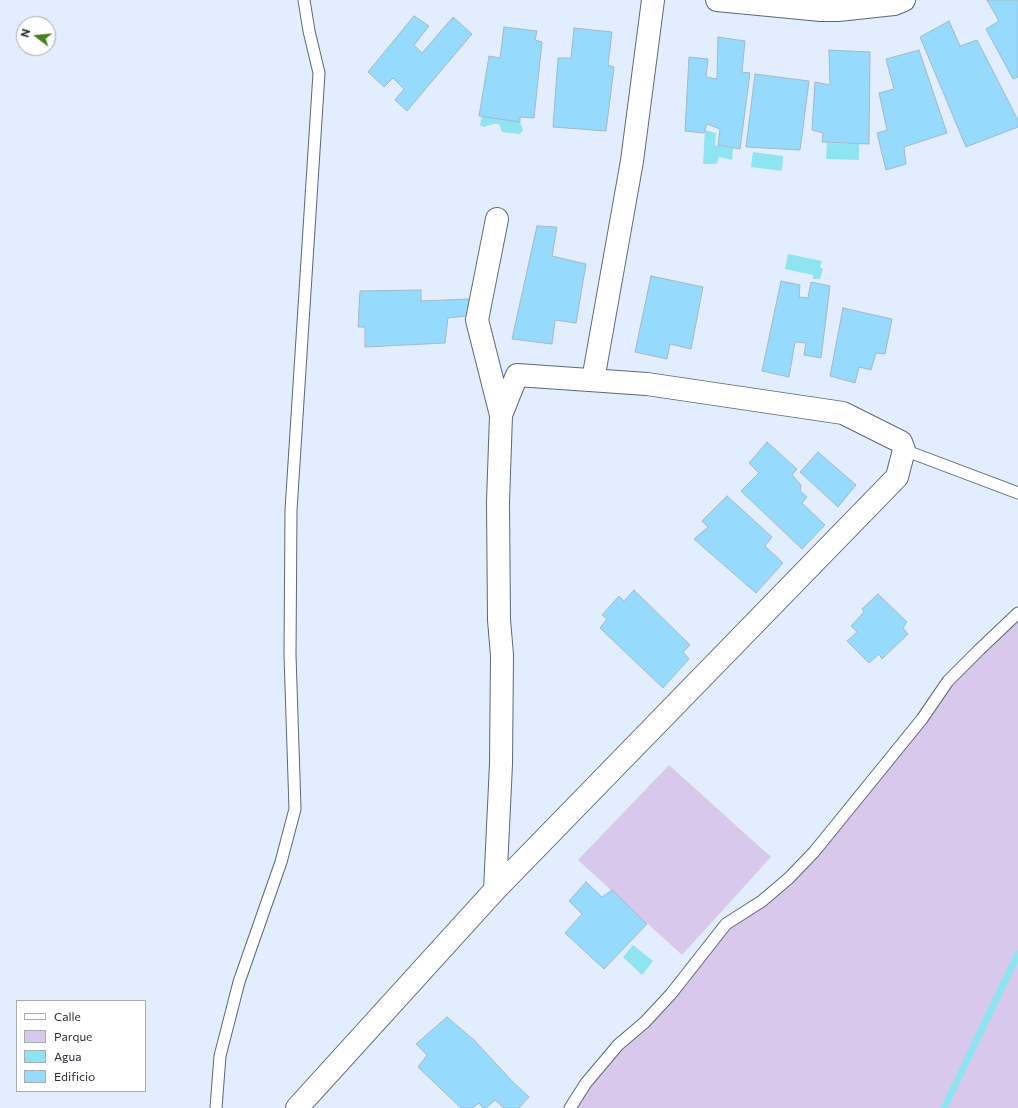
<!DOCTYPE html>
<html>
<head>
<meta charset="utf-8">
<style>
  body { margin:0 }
  #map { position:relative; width:1018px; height:1108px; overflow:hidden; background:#e2eefd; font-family:Commissioner,sans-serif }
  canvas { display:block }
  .legend { position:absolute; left:16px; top:1000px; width:130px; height:92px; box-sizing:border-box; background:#fff; border:1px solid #a9abae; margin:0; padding:5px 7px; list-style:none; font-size:12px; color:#272d34 }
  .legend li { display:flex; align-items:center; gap:8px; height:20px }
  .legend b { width:20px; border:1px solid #a9abae }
  .north { position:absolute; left:16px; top:16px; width:40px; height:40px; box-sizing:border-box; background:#fff; border:1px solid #a9abae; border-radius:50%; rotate:286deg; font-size:11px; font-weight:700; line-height:16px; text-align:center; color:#272d34 }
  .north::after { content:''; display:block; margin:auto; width:14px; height:18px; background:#44801b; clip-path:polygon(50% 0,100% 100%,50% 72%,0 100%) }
</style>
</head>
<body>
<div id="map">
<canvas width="1018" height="1108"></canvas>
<ul class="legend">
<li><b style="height:5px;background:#fff"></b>Calle</li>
<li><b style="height:11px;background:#d8c9ec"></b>Parque</li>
<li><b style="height:11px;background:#8fe4f1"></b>Agua</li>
<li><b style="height:11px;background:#96dafd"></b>Edificio</li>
</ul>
<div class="north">N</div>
</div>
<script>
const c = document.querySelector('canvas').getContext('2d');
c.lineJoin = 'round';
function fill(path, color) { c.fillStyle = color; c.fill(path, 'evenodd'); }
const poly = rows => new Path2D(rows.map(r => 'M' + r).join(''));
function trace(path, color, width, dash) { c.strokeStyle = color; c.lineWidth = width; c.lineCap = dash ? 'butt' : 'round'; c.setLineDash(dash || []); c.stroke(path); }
const green = poly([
  [1018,613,1018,1108,570,1108,726,924,789,878,948,681],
  [669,765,771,857,682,955,578,860]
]);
const water = poly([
  [482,116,520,122,523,130,520,134,502,132,499,124,494,124,483,127,480,125],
  [705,130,716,133,715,145,733,148,732,160,719,157,717,164,703,164],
  [827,143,859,144,859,160,826,159],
  [753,152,783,156,782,171,751,167],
  [788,254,822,261,820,267,823,269,820,279,813,279,813,275,785,269],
  [633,945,653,961,642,975,623,957]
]);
const stream = poly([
  [944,1108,1018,954]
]);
const building = poly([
  [987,0,1018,0,1018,77,1013,79,986,29,999,21,987,0],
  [414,16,429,26,414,45,422,53,453,17,472,34,407,111,395,100,404,89,393,78,384,87,368,72,414,16],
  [949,21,960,46,977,40,1018,120,1018,127,966,147,920,37,949,21],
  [504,27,537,31,535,40,542,42,534,118,520,117,520,122,479,116,489,56,500,58,504,27],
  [574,28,612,32,608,65,614,67,606,131,553,127,558,58,571,58,574,28],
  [718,37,745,41,742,72,750,73,740,149,718,145,720,129,707,124,704,133,685,131,689,57,708,59,706,77,717,79,718,37],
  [829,50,870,52,869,144,822,142,823,133,812,130,815,82,830,85,829,50],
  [919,50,947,133,904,147,906,164,886,170,877,133,887,130,879,93,894,89,886,59,919,50],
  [755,74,809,81,800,150,746,147,755,74],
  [537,226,557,227,552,256,586,264,576,323,555,320,552,344,512,339,537,226],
  [651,276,703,287,691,349,670,344,667,359,635,352,651,276],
  [781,281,800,285,799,297,808,298,811,282,830,286,821,358,804,355,806,343,795,342,789,377,762,371,781,281],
  [421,290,421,301,469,299,467,316,448,318,445,343,365,347,365,327,358,327,360,291,421,290],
  [843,308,892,319,885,354,876,353,871,370,859,367,855,383,830,376,843,308],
  [767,442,797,469,792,475,801,485,800,491,807,497,802,503,825,525,802,549,741,491,759,473,749,463,767,442],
  [818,452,856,485,838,507,800,472,818,452],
  [727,496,772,537,765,546,783,563,756,593,694,539,708,527,702,521,727,496],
  [634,590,690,645,683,652,689,659,663,688,600,628,607,619,602,615,619,596,624,601,634,590],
  [878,594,907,622,903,628,908,634,882,659,879,654,869,663,847,641,857,632,851,626,864,612,862,609,878,594],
  [586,882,602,897,612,890,647,924,604,969,565,933,582,914,569,901,586,882],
  [447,1017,474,1040,512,1081,529,1097,519,1108,504,1108,495,1100,486,1108,483,1108,479,1103,472,1108,461,1108,418,1067,427,1055,416,1044,447,1017]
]);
const lane = poly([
  [904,450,1018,493],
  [216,1108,220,1056,239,982,281,862,295,809,290,655,291,510,319,73,309,31,304,0],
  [570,1108,586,1083,618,1045,645,1022,671,994,726,924,762,901,789,878,814,852,922,719,948,681,979,650,1018,613]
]);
const street = poly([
  [717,0,821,10,838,10,894,4,904,0],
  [497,219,477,320,501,415],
  [593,380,632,161,653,0],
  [297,1108,495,890,897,477,904,450,901,442,843,413,647,384,517,375,501,415,498,502,499,620,502,655,501,764,495,890]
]);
fill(green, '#d8c9ec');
fill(water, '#8fe4f1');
trace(stream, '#8fe4f1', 7);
fill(building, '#96dafd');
trace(building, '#a2b9c6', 1);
trace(lane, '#5c6879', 13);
trace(street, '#5c6879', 24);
trace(lane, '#fff', 11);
trace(street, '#fff', 22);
</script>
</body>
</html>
